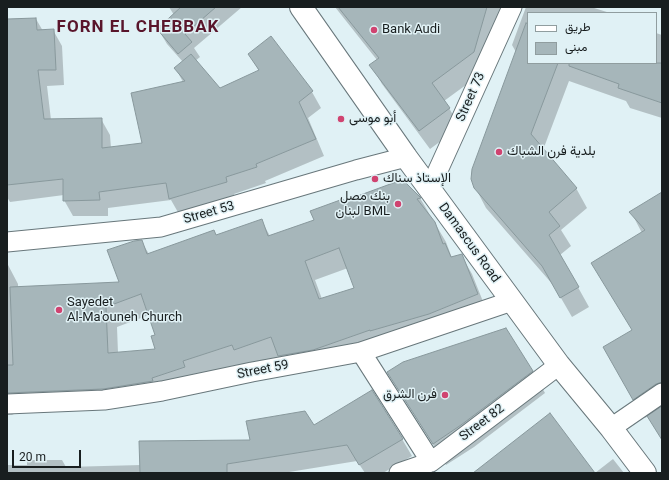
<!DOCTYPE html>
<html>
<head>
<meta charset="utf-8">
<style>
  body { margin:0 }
  #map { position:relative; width:669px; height:480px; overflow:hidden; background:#e0f1f5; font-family:Roboto,Vazirmatn,sans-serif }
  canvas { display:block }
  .frame { position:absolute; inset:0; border:8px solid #181e1f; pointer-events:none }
  .legend { position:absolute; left:527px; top:12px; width:130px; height:52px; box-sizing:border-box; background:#e0f1f5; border:1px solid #909d9f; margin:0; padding:5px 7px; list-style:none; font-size:12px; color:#181e1f }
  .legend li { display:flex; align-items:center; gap:8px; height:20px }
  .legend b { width:20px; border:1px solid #909d9f }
  .scale { position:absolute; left:12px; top:450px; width:69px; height:18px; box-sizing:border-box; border:2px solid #181e1f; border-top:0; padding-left:5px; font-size:12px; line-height:14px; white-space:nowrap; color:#181e1f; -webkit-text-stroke:3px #e0f1f5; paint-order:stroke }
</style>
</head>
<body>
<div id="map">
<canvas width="669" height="480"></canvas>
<div class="frame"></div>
<ul class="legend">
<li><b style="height:5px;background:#fff"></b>طريق</li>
<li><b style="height:11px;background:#a6b6ba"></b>مبنى</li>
</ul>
<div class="scale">20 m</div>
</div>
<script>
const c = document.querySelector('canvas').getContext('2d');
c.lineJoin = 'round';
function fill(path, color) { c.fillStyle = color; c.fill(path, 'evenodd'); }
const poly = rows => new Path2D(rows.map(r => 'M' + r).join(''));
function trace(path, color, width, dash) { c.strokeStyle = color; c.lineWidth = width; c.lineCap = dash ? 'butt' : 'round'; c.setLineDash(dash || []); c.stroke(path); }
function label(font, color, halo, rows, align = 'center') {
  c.font = font + ' Roboto,Vazirmatn,sans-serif'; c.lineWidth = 3; c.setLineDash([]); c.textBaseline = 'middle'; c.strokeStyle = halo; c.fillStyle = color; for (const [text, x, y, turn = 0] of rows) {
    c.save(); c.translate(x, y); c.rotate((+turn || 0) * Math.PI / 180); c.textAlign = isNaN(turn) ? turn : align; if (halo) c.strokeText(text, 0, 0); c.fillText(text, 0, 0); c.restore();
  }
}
const shadow = poly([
  [169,7,242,7,194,48,200,57,195,61,220,89,259,71,249,54,271,38,312,92,321,108,308,118,324,156,265,181,266,183,234,194,236,199,179,214,171,200,108,208,108,216,73,216,64,200,64,195,10,202,7,197,7,20,36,19,43,31,53,30,62,46,64,85,47,86,51,120,101,119,110,135,111,148,143,144,183,82,176,69,183,62,167,44,158,29,174,15],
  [335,7,503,7,485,71,444,101,449,108,460,127,430,149,382,84,371,65,377,60],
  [526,7,591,7,610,13,528,13,528,63,656,63,656,33,662,35,662,118,630,108,626,101,569,81,543,150,576,188,587,208,561,230,571,246,560,255,589,307,572,317,554,286,486,208,475,187,516,52,512,45],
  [404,182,420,198,446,242,452,258,461,255,472,274,488,314,324,369,290,375,280,358,162,398,163,401,115,408,18,412,12,415,7,415,7,263,18,284,18,287,120,283,141,241,149,254,216,236,261,220,270,236,315,220,344,202],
  [348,268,355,289,322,299,315,280],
  [149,315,156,336,156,350,118,353,117,327],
  [662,194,662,439,648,416,645,418,604,347,633,331,642,233,631,212],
  [533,371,545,393,474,447,446,465,401,394,388,373],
  [314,427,402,439,412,456,383,473,365,473,357,461,283,473,7,473,7,465,27,465,27,460,62,460,66,467,141,465],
  [613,459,624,473,595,473]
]);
const building = poly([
  [181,7,216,7,185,34,192,42,178,54,157,29,181,7],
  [338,7,487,7,474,52,432,83,450,108,419,131,369,65,379,58,338,7],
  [36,18,37,30,54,29,56,70,38,70,44,119,102,118,102,148,142,143,131,93,185,81,174,68,191,54,220,88,259,70,248,54,271,36,313,91,299,102,316,139,256,164,257,167,226,177,227,182,169,199,166,183,99,192,100,200,63,201,63,179,7,185,7,19,36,18],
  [526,23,528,24,528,63,558,63,531,134,577,188,549,212,560,226,549,235,579,287,560,298,542,266,474,188,471,179,472,169,526,23],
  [569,63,662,63,662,103,618,88,619,84,569,66,569,63],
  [404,181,421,198,417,199,435,222,443,244,445,243,451,257,462,254,478,294,429,314,370,331,370,330,313,350,278,356,271,337,234,350,232,345,183,361,185,367,152,378,153,381,103,389,7,393,7,365,13,365,10,287,119,282,107,250,134,241,142,240,147,254,214,230,216,235,262,219,268,236,314,220,310,211,343,199,344,201,393,183,404,181],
  [339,248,354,288,319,299,305,261,339,248],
  [141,294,155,335,151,336,155,349,108,353,106,307,141,294],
  [662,192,662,382,656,384,633,400,603,347,632,330,591,263,645,230,629,212,662,192],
  [506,328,533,371,461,425,433,444,387,372,403,362,506,328],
  [372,390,403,439,359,465,347,445,227,464,227,473,140,473,139,441,250,440,246,421,305,411,314,425,372,390],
  [662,406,662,440,647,416,662,406],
  [550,413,595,473,473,473,550,413]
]);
const minor = poly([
  [430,188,512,7],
  [7,242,161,227,356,170,406,157],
  [361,352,431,462],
  [7,404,104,400,162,391,252,372,361,352,512,301],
  [611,428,662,393],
  [399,473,431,462,559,365]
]);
const secondary = poly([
  [301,7,406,157,512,301,559,365,611,428,645,473]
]);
const markers = [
  [374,30,4,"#d04370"],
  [341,119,4,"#d04370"],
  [499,152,4,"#d04370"],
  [375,179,4,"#d04370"],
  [398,204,4,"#d04370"],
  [59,310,4,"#d04370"],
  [445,395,4,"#d04370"]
];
const poiNames = [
  ["Bank Audi",382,30],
  ["أبو موسى",349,119],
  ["بلدية فرن الشباك",507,152],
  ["الإستاذ سناك",383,179],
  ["بنك مصل",390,197,"right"],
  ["لبنان BML",390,212,"right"],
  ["Sayedet",67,303],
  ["Al-Ma'ouneh Church",67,318],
  ["فرن الشرق",437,395,"right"]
];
const streetNames = [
  ["Street 73",471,97,-66],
  ["Street 53",209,213,-16],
  ["Damascus Road",469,243,54],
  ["Street 59",263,370,-11],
  ["Street 82",482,423,-37]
];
const districtNames = [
  ["FORN EL CHEBBAK",138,28]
];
fill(shadow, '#0003');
fill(building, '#a6b6ba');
trace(building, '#88989c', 1);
trace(minor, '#68777b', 21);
trace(secondary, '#68777b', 24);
trace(minor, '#fff', 19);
trace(secondary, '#fff', 22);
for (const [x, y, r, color] of markers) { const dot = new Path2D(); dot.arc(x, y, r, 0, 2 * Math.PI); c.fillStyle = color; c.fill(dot); trace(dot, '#e0f1f5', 1.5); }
label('13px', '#181e1f', '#e0f1f5', poiNames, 'left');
label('13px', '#181e1f', '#e0f1f5', streetNames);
c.letterSpacing = '1px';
label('bold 17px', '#59152b', '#e0f1f5', districtNames);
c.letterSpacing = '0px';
</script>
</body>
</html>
